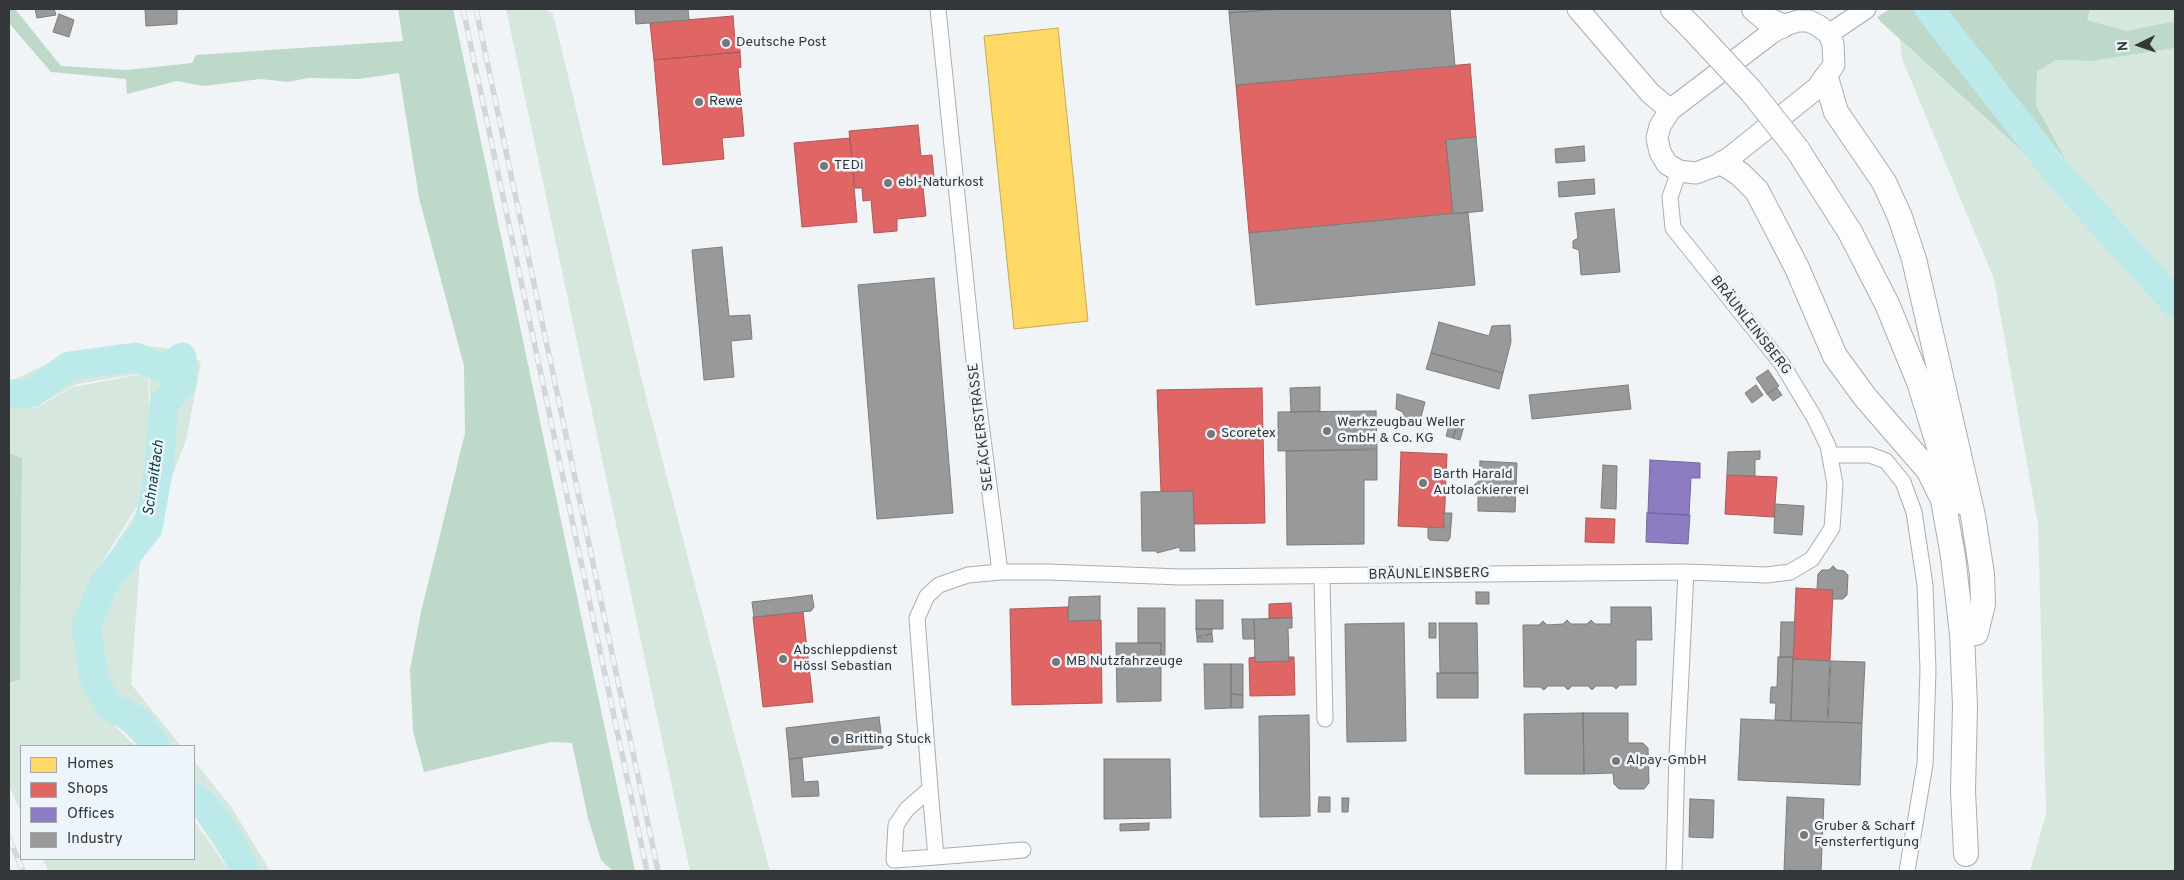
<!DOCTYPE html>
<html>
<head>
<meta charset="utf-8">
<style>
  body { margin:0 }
  #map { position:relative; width:2184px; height:880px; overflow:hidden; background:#f0f4f7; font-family:Overpass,sans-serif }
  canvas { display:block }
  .frame { position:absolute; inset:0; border:10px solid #343739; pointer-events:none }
  .legend { position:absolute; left:20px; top:745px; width:175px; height:115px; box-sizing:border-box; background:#edf4fa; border:1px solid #a3a8ad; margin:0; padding:6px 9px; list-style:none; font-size:15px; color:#343739 }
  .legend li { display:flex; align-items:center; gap:10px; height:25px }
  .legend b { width:25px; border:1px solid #a3a8ad }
  .north { position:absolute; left:2114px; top:20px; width:50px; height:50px; -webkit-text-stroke:4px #edf4fa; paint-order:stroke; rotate:266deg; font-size:14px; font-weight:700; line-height:20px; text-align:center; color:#343739 }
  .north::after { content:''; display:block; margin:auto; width:18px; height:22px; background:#343739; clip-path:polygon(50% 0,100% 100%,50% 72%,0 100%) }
</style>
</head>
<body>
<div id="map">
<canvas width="2184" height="880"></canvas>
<div class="frame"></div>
<ul class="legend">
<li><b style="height:14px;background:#ffd966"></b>Homes</li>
<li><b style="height:14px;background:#e06666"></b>Shops</li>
<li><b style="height:14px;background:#8e7cc3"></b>Offices</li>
<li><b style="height:14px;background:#999"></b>Industry</li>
</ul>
<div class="north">N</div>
</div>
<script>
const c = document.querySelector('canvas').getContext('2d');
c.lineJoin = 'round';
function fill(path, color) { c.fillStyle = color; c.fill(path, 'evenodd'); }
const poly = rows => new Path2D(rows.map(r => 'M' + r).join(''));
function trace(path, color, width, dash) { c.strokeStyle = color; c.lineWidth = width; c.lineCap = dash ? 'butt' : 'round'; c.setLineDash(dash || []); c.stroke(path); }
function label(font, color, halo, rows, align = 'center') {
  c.font = font + ' Overpass,sans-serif'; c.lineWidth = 5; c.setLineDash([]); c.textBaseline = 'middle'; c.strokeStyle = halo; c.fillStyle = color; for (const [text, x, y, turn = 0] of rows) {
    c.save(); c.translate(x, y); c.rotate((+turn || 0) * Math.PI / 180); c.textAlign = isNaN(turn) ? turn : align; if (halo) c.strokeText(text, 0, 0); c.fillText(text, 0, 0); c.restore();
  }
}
const green = poly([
  [506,9,545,9,553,14,648,405,770,871,690,871],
  [2090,9,2175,9,2175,21,2126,31,2086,20],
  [1900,40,2048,175,2175,318,2175,871,2030,871,2046,814,2038,525,1994,279,1902,59],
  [2175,48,2175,296,2058,167,2066,160,2036,105,2037,72,2056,60,2092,61],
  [146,346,178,349,201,362,186,440,140,561,131,684,181,746,138,746,110,718,85,683,76,620,104,562,139,508,152,438,149,372,77,384,35,407,9,404,9,382,55,360],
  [148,373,150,440,137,506,103,561,75,619,83,684,109,720,135,746,21,746,21,812,9,786,9,685,20,679,22,459,9,453,9,405,36,408,73,387],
  [194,761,232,808,270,871,231,871,194,816],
  [194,820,229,871,48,871,43,859,194,859]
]);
const forest = poly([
  [9,9,15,9,61,66,127,70,192,63,196,55,403,41,398,9,453,9,635,871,613,871,601,860,588,818,572,743,551,742,424,772,413,731,410,669,421,612,465,433,464,366,419,198,399,73,359,79,308,78,288,82,261,79,203,86,177,81,127,94,126,79,51,72,9,23],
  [1890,9,2090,9,2087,20,2126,31,2175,21,2175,48,2092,61,2056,60,2037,72,2036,105,2066,160,2048,175,1881,22,1877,17],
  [9,453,22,458,20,679,9,684]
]);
const homes = poly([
  [1058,28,1088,321,1014,329,984,36,1058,28]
]);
const shops = poly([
  [733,16,735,41,739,40,740,52,654,60,650,23,733,16],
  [740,52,741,67,738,68,744,136,722,138,724,159,663,165,654,60,740,52],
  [1470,64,1476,137,1446,140,1453,214,1249,233,1236,85,1470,64],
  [918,125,921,156,932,155,934,177,922,178,926,216,897,219,897,231,874,233,871,200,863,201,862,188,855,188,849,131,918,125],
  [850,138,857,222,802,227,794,143,850,138],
  [1262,388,1265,523,1194,524,1193,491,1161,492,1157,390,1262,388],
  [1401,452,1447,454,1444,528,1398,526,1401,452],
  [1727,475,1777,477,1774,517,1725,514,1727,475],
  [1586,518,1615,519,1614,543,1585,542,1586,518],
  [1796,588,1833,590,1830,661,1793,659,1796,588],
  [1291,603,1292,618,1269,618,1269,604,1291,603],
  [1068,607,1068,621,1101,620,1102,703,1012,705,1010,609,1068,607],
  [803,612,813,702,763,707,753,617,803,612],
  [1255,657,1255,662,1289,661,1289,657,1294,657,1295,695,1250,696,1249,658,1255,657]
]);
const offices = poly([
  [1650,460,1700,463,1700,478,1691,478,1689,515,1648,513,1650,460],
  [1647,513,1690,515,1688,544,1646,542,1647,513]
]);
const industry = poly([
  [35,9,54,9,56,15,37,18,35,9],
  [145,9,177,9,177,24,146,26,145,9],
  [635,9,688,9,689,20,636,24,635,9],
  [1229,9,1281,9,1229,13,1229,9],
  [1281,9,1450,9,1455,66,1236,85,1229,13,1281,9],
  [59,14,74,20,69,37,53,32,59,14],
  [1476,137,1483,211,1453,214,1446,140,1476,137],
  [1584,146,1585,161,1556,163,1555,149,1584,146],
  [1594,179,1595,194,1559,197,1558,182,1594,179],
  [1614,209,1620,272,1581,275,1579,250,1573,248,1573,241,1578,238,1575,213,1614,209],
  [1468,212,1475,285,1256,305,1249,233,1468,212],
  [722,247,729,316,750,315,752,339,731,341,734,377,704,380,692,250,722,247],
  [934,278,953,513,877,519,858,285,934,278],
  [1439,322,1489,336,1492,326,1510,325,1511,342,1503,373,1431,353,1439,322],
  [1431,353,1503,373,1499,389,1426,369,1431,353],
  [1768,370,1779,386,1767,394,1756,378,1768,370],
  [1628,385,1631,409,1532,419,1529,395,1628,385],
  [1756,385,1763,395,1752,403,1745,393,1756,385],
  [1320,387,1320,411,1291,412,1290,388,1320,387],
  [1777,388,1782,395,1773,401,1767,394,1777,388],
  [1397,394,1425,402,1418,428,1403,424,1403,412,1396,409,1397,394],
  [1376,411,1377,449,1278,451,1278,412,1376,411],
  [1450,422,1457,424,1453,438,1446,436,1450,422],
  [1457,424,1464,426,1460,440,1453,438,1457,424],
  [1377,450,1377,480,1364,480,1364,544,1287,545,1286,451,1377,450],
  [1760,451,1760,459,1755,460,1755,476,1727,475,1728,452,1760,451],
  [1480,461,1517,463,1515,512,1478,511,1478,492,1473,486,1479,481,1480,461],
  [1603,465,1617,466,1616,509,1601,508,1603,465],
  [1193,491,1195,551,1180,551,1180,547,1157,553,1157,551,1142,551,1141,492,1193,491],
  [1775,504,1804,506,1802,535,1774,533,1775,504],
  [1444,513,1452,513,1450,538,1448,541,1430,540,1428,538,1428,527,1444,528,1444,513],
  [1833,566,1837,570,1844,571,1848,575,1847,595,1843,599,1832,599,1833,590,1817,589,1818,574,1822,570,1829,570,1833,566],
  [1476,592,1489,592,1489,604,1476,604,1476,592],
  [812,595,814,607,811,611,754,617,752,602,812,595],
  [1100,596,1100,620,1068,621,1069,597,1100,596],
  [1196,600,1223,600,1223,629,1196,629,1196,600],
  [1611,607,1651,607,1652,640,1636,640,1636,685,1620,685,1616,689,1613,686,1596,686,1592,690,1588,686,1572,686,1568,690,1564,686,1548,686,1544,690,1540,687,1524,687,1523,625,1539,625,1543,621,1547,625,1563,624,1567,620,1571,624,1587,624,1591,620,1595,624,1611,624,1611,607],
  [1138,608,1165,608,1165,657,1161,657,1161,643,1138,643,1138,608],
  [1292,618,1292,628,1288,628,1289,661,1255,662,1254,619,1292,618],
  [1242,619,1254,619,1255,639,1243,639,1242,619],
  [1781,622,1795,622,1793,657,1780,657,1781,622],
  [1404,623,1406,741,1347,742,1345,624,1404,623],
  [1429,623,1436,623,1436,638,1429,638,1429,623],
  [1439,623,1477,623,1478,673,1440,673,1439,623],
  [1196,629,1212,629,1212,634,1197,637,1196,629],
  [1208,634,1212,634,1213,642,1197,642,1197,637,1205,637,1208,634],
  [1116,643,1161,643,1161,701,1117,702,1116,643],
  [1778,657,1793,657,1791,721,1775,720,1776,703,1770,703,1771,687,1777,687,1778,657],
  [1793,659,1830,661,1827,722,1791,721,1793,659],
  [1831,661,1865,662,1862,723,1828,722,1831,661],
  [1204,664,1231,664,1231,708,1205,709,1204,664],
  [1231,664,1243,664,1243,695,1231,694,1231,664],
  [1437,673,1478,673,1478,698,1437,698,1437,673],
  [1231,694,1243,695,1243,708,1231,708,1231,694],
  [1583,713,1628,713,1628,743,1643,743,1648,748,1649,783,1644,789,1619,789,1614,784,1613,773,1584,774,1583,713],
  [1583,713,1584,774,1525,774,1524,714,1583,713],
  [1309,715,1310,816,1260,817,1259,716,1309,715],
  [879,717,883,748,789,759,786,728,879,717],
  [1741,719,1862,723,1860,785,1738,780,1741,719],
  [802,758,804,782,818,781,819,796,792,797,789,759,802,758],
  [1104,759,1170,759,1171,818,1104,819,1104,759],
  [1319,797,1330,797,1330,812,1318,812,1319,797],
  [1787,797,1824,799,1821,871,1784,871,1787,797],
  [1342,798,1349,798,1348,812,1342,812,1342,798],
  [1690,799,1714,800,1713,838,1689,837,1690,799],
  [1149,823,1149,830,1120,831,1120,824,1149,823]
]);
const river = poly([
  [1929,9,2060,176,2175,303],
  [9,394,32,393,69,366,135,357,165,369,182,357,182,383,164,404,159,467,148,528,103,585,86,626,94,678,109,706,138,721,156,746],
  [194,797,207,808,228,837,245,871]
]);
const minor = poly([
  [938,9,978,400,1000,572],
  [1830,455,1870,455,1886,461,1903,482,1914,512,1925,585,1928,670,1925,764,1907,871],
  [1322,577,1325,719],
  [930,789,917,618,927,596,939,585,968,575,1000,572,1048,572,1181,577,1686,572,1767,575,1790,572,1812,559,1832,528,1835,484,1828,446,1814,417,1782,364,1673,228,1670,197,1679,171],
  [930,789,936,857,894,860,896,825,907,809,930,789],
  [936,857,1023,850],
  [1674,871,1677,755,1686,572]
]);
const tertiary = poly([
  [1829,34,1866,9]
]);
const secondary = poly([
  [1578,9,1650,93,1670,110],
  [1798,21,1809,21,1819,26,1829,34,1833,44,1834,65,1817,88,1723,163,1696,173,1679,171,1667,164,1660,152,1657,138,1660,126,1670,110,1770,34,1782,26,1798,21]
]);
const primary = poly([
  [1673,9,1693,29],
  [1754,9,1766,19,1782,26],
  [1826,78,1836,112,1884,182,1900,217,1914,259,1973,516,1982,574,1983,604,1976,633],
  [1797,149,1850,232,1887,304,1919,382,1956,502],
  [1723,163,1740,174,1757,191,1797,268,1835,356,1865,397,1929,471,1943,500,1953,556,1962,634,1965,706,1963,791,1966,854]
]);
const rail = poly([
  [463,9,647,871],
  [476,9,658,871],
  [9,838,23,871]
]);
const primaryBridge = poly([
  [1693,29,1751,91,1797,149]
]);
const markers = [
  [726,43,5,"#76797c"],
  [699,102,5,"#76797c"],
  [824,166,5,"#76797c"],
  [888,183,5,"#76797c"],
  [1327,431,5,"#76797c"],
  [1211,434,5,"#76797c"],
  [1423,483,5,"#76797c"],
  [783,659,5,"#76797c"],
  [1056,662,5,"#76797c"],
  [835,740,5,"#76797c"],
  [1616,761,5,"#76797c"],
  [1804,835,5,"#76797c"]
];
const poiNames = [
  ["Deutsche Post",736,43],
  ["Rewe",709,102],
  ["TEDi",834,166],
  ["ebl-Naturkost",898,183],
  ["Werkzeugbau Weller",1337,423],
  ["GmbH & Co. KG",1337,439],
  ["Scoretex",1221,434],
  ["Barth Harald",1433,475],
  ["Autolackiererei",1433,491],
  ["Abschleppdienst",793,651],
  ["Hössl Sebastian",793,667],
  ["MB Nutzfahrzeuge",1066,662],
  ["Britting Stuck",845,740],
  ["Alpay-GmbH",1626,761],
  ["Gruber & Scharf",1814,827],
  ["Fensterfertigung",1814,843]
];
const streetNames = [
  ["BRÄUNLEINSBERG",1750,326,52],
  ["SEEÄCKERSTRASSE",982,427,-97],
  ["BRÄUNLEINSBERG",1429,575,-1]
];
const waterNames = [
  ["Schnaittach",155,478,-82]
];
fill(green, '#d6e8de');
fill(forest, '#bed8c9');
fill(homes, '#ffd966');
trace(homes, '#c2a858', 1);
fill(shops, '#e06666');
trace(shops, '#ac5858', 1);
fill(offices, '#8e7cc3');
trace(offices, '#73679a', 1);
fill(industry, '#999');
trace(industry, '#7b7c7c', 1);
trace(river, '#bce9ea', 29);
trace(minor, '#abaeb0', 17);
trace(tertiary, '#abaeb0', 21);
trace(secondary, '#abaeb0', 23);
trace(primary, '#abaeb0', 26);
trace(minor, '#fdfdfe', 15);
trace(tertiary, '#fdfdfe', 19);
trace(secondary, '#fdfdfe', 21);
trace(primary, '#fdfdfe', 24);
trace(rail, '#d3d5d6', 5.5);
trace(rail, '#edf4fa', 4, [11]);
trace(primaryBridge, '#abaeb0', 26, []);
trace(primaryBridge, '#fdfdfe', 24);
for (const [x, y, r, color] of markers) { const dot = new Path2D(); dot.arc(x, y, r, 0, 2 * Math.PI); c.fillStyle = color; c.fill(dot); trace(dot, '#edf4fa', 2); }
label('14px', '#343739', '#edf4fa', poiNames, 'left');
label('14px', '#343739', '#edf4fa', streetNames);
label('italic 15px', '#084243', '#edf4fa', waterNames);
</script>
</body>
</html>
